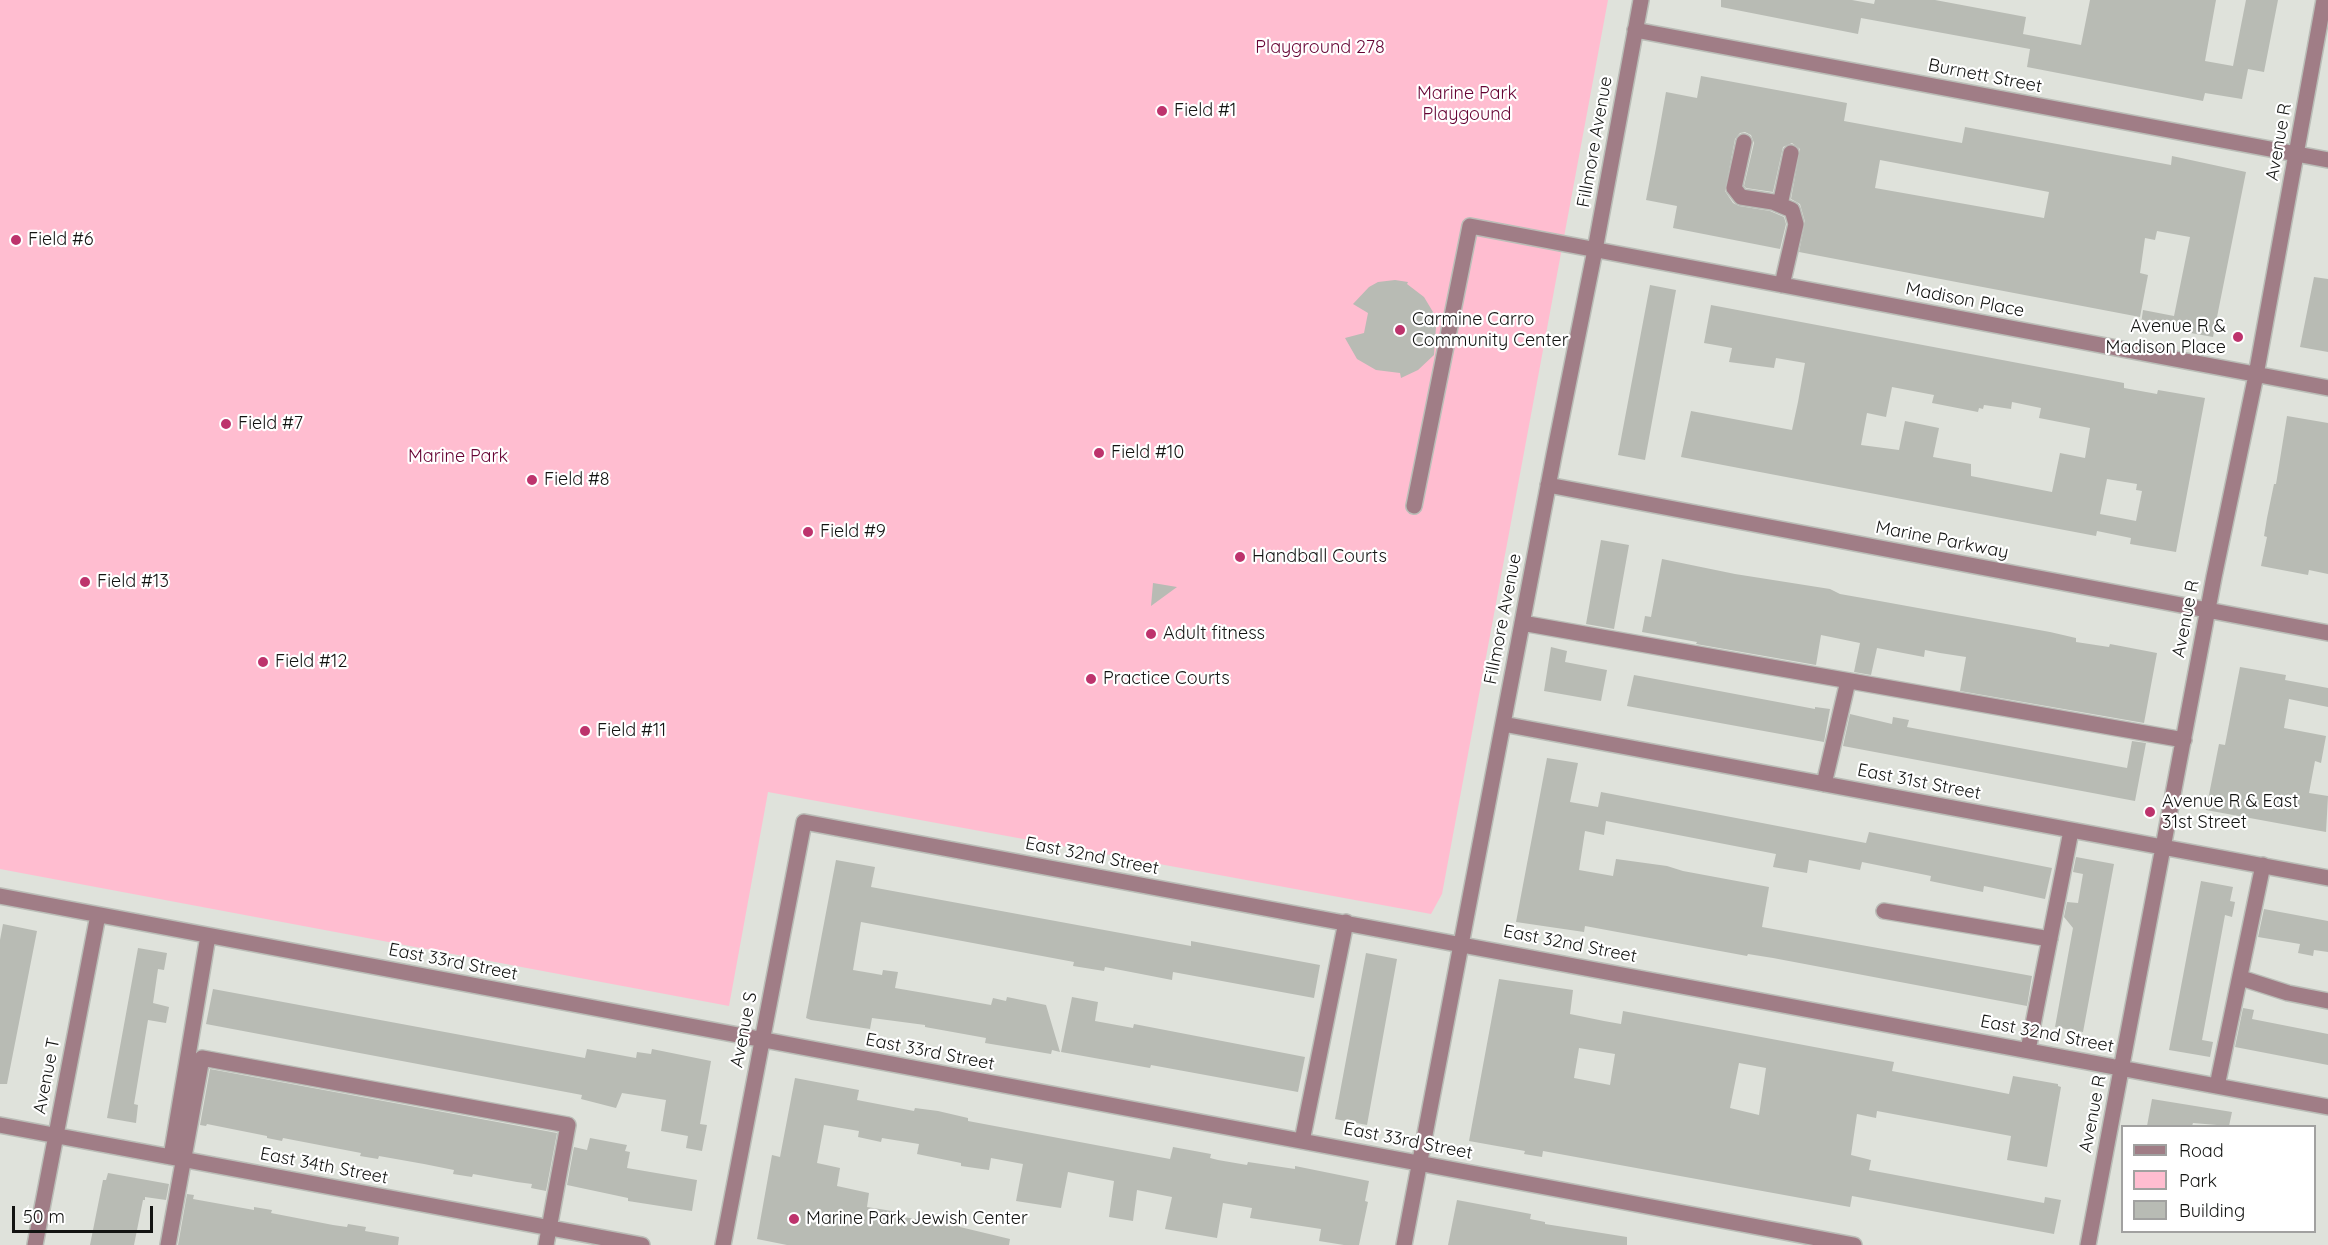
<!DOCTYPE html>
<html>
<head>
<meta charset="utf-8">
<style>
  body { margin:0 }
  #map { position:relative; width:2328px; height:1245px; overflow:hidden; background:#dfe2db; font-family:Quicksand,sans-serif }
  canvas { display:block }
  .legend { position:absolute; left:2121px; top:1125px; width:195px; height:108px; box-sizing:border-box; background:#fff; border:2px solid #a1a1a0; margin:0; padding:8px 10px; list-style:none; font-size:18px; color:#131412 }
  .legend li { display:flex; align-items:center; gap:12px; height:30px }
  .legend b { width:30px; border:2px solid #a1a1a0 }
  .scale { position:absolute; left:12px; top:1206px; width:141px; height:27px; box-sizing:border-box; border:3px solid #131412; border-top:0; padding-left:8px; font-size:18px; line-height:21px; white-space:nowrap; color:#131412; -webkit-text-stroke:4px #fff; paint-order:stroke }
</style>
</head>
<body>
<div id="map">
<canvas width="2328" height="1245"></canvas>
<ul class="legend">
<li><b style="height:8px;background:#a07d86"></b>Road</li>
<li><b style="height:16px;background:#ffbdd0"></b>Park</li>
<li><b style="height:16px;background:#b8bbb4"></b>Building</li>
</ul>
<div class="scale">50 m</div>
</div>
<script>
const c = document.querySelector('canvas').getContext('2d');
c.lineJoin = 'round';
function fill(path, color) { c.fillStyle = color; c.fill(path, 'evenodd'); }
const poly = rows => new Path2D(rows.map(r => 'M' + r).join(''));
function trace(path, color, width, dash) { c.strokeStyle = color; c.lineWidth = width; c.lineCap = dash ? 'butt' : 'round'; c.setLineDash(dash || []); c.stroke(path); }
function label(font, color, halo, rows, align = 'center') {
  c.font = font + ' Quicksand,sans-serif'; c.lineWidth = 4.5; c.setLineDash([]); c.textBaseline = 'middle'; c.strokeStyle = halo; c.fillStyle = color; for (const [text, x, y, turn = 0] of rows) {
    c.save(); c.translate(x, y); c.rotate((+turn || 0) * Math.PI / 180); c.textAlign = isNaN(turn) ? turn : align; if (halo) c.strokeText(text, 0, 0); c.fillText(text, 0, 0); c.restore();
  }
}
const green = poly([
  [0,0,1608,0,1442,894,1431,914,768,792,729,1006,0,869]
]);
const building = poly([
  [1721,0,1852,0,1874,4,1875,0,1935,0,2026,17,2023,34,2081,45,2090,0,2216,0,2205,61,2233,66,2246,0,2278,0,2264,72,2248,69,2242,99,2205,93,2203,101,2027,67,2030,49,1861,18,1858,34,1721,7],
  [1701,76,1847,103,1844,121,1962,143,1965,127,2171,165,2172,156,2246,172,2213,337,2141,324,2143,310,2174,316,2190,237,2157,231,2155,240,2145,238,2140,273,2148,275,2140,317,1799,252,1805,222,1800,204,1791,199,1800,149,1792,143,1783,147,1773,192,1746,188,1744,186,1754,143,1751,135,1745,132,1740,133,1735,139,1725,191,1733,203,1739,206,1770,211,1784,217,1786,224,1780,249,1673,228,1677,206,1646,200,1656,148,1666,92,1697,98],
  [1880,160,2049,192,2044,218,1875,188],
  [2314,277,2328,279,2328,352,2300,347],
  [1395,280,1408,282,1407,284,1424,297,1433,312,1436,327,1434,355,1418,370,1401,378,1400,373,1376,370,1357,359,1345,338,1364,333,1368,313,1353,304,1369,287,1378,282],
  [1650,285,1676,290,1645,460,1618,455],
  [1711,305,2124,383,2124,388,2157,394,2158,390,2205,398,2176,552,2130,544,2131,538,2097,531,2096,536,1681,457,1691,411,1792,430,1798,402,1805,363,1776,358,1774,368,1729,362,1732,348,1704,343],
  [1892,387,1934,395,1932,403,1978,412,1979,408,1983,409,1984,405,2011,409,2012,402,2041,408,2039,418,2090,428,2085,458,2060,453,2052,492,1971,476,1971,464,1933,457,1939,428,1905,421,1899,450,1861,445,1867,413,1886,417],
  [2107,479,2137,484,2136,490,2142,491,2136,521,2100,514],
  [2287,416,2328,423,2328,574,2309,570,2308,575,2261,566,2267,537,2264,536,2267,518,2274,484,2276,484],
  [1601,540,1629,545,1614,629,1586,624],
  [1662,559,1735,574,1830,589,1840,594,1874,600,2050,632,2076,638,2076,642,2109,647,2110,644,2157,653,2144,723,1960,691,1966,657,1940,653,1925,650,1924,657,1877,648,1871,675,1854,672,1860,643,1821,635,1816,665,1696,644,1697,642,1642,632,1645,616,1651,617],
  [1153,583,1177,587,1151,606],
  [1551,647,1567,651,1565,662,1607,670,1601,701,1544,691],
  [2240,667,2286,675,2285,680,2328,688,2328,707,2289,699,2284,728,2326,736,2321,763,2315,761,2309,793,2328,796,2326,832,2206,810,2219,744,2225,745],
  [1634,675,1815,709,1815,707,1830,709,1824,742,1627,706],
  [1850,714,1892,724,1893,717,1909,720,1907,727,2127,768,2132,741,2146,743,2135,801,1843,746],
  [1547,758,1578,763,1570,802,1598,807,1601,792,1866,843,1869,832,2052,868,2045,899,1984,886,1983,892,1930,881,1931,876,1862,862,1860,870,1809,860,1807,873,1773,867,1776,854,1606,821,1604,835,1585,831,1579,870,1613,876,1616,859,1667,866,1683,871,1769,887,1762,927,2032,976,2027,1006,1773,958,1748,954,1747,956,1585,926,1584,932,1516,922],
  [2076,857,2114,864,2083,1032,2055,1027,2073,928,2064,917,2067,902,2078,903,2083,874,2073,872],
  [836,860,875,867,871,887,1191,946,1191,941,1320,965,1314,998,1173,972,1172,980,1105,967,1104,971,1073,966,1074,962,861,922,853,970,882,975,883,970,898,972,895,988,924,993,991,1005,993,998,1006,1001,1007,997,1046,1005,1060,1052,1052,1050,1051,1054,985,1043,986,1038,925,1027,925,1025,872,1018,870,1029,811,1020,806,1018],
  [2201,881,2233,887,2230,901,2235,902,2232,917,2225,915,2202,1040,2213,1042,2210,1057,2169,1050],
  [2264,909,2328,921,2328,952,2314,950,2313,956,2298,953,2300,944,2258,937],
  [3,924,37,931,7,1084,0,1084,0,940],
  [138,948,167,953,164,970,158,969,153,1003,169,1007,166,1023,148,1020,134,1104,138,1105,136,1123,107,1118],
  [1366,953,1397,959,1367,1125,1335,1119],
  [1499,979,1573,990,1570,1014,1604,1021,1621,1024,1623,1011,1894,1062,1892,1071,2009,1094,2013,1076,2058,1084,2058,1086,2061,1087,2047,1167,2007,1160,2011,1136,1877,1111,1876,1118,1857,1114,1851,1155,1871,1160,1869,1170,2044,1203,2045,1197,2061,1200,2054,1234,1852,1196,1850,1207,1543,1151,1542,1157,1524,1154,1525,1151,1469,1141],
  [1579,1048,1615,1054,1610,1085,1574,1078],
  [1739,1063,1766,1068,1759,1115,1730,1108],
  [213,989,585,1058,587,1049,636,1058,637,1052,651,1054,652,1049,711,1061,700,1124,707,1125,702,1151,686,1148,688,1136,661,1131,666,1100,622,1093,616,1108,581,1099,582,1095,206,1024],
  [1072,997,1098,1002,1095,1021,1133,1028,1134,1024,1305,1057,1298,1092,1151,1065,1150,1068,1061,1052],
  [2243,1008,2254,1010,2252,1019,2328,1034,2328,1065,2235,1047],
  [210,1069,557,1133,546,1191,531,1188,532,1184,517,1182,473,1174,472,1177,453,1174,454,1170,424,1164,379,1156,378,1159,360,1156,361,1153,283,1138,282,1141,267,1138,267,1136,207,1124,206,1126,200,1125],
  [795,1078,859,1090,857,1100,914,1111,915,1108,938,1111,968,1118,968,1121,1170,1159,1173,1147,1211,1154,1210,1158,1218,1160,1247,1165,1248,1162,1295,1169,1295,1166,1369,1181,1365,1201,1368,1202,1359,1245,1344,1245,1319,1241,1321,1229,1250,1218,1252,1208,1223,1203,1217,1238,1165,1229,1172,1197,1137,1190,1133,1221,1109,1217,1114,1181,1068,1172,1061,1208,1016,1201,1023,1164,991,1158,989,1170,961,1166,961,1163,917,1154,919,1144,882,1138,881,1142,858,1137,859,1131,824,1125,817,1163,840,1168,837,1186,869,1193,867,1207,898,1212,897,1216,960,1226,960,1227,1010,1239,1009,1245,787,1245,757,1239,772,1155,780,1157],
  [2152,1099,2232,1112,2229,1126,2193,1123,2192,1126,2147,1126],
  [590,1138,627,1145,625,1151,630,1152,627,1168,697,1180,692,1211,628,1201,628,1198,567,1185,574,1147,587,1150],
  [108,1173,169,1184,166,1200,145,1197,145,1200,143,1200,134,1245,90,1245,103,1180,106,1180],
  [187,1194,194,1195,193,1199,254,1210,254,1207,272,1210,271,1213,333,1225,347,1227,348,1224,366,1227,365,1231,399,1237,398,1245,178,1245],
  [1457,1200,1531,1214,1530,1219,1545,1222,1545,1224,1627,1237,1627,1245,1448,1245]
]);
const minor = poly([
  [1635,30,2328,160],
  [1744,142,1734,188,1741,197,1773,202,1792,210,1796,224,1782,285],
  [1780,205,1791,153],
  [1548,485,2328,633],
  [1414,506,1470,226,2328,388],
  [1522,623,2184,740],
  [1503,724,2328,878],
  [1824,784,1848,681],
  [0,896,1854,1245],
  [1884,911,2050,939],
  [2241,978,2288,993,2328,1001],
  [2028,1050,2071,831],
  [2217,1086,2263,865],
  [0,1125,642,1245],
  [1302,1141,1346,922],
  [171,1157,208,936],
  [35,1245,98,915],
  [168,1245,202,1058,568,1125,546,1245],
  [723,1245,804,822,2328,1107],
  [1404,1245,1554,455,1595,250,1641,0],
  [2088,1245,2214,577,2256,375,2324,0]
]);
const markers = [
  [1162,111,6,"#bd336c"],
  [16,240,6,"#bd336c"],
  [1400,330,6,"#bd336c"],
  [2238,337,6,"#bd336c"],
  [226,424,6,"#bd336c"],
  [1099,453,6,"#bd336c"],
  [532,480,6,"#bd336c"],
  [808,532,6,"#bd336c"],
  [1240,557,6,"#bd336c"],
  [85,582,6,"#bd336c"],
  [1151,634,6,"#bd336c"],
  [263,662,6,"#bd336c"],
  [1091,679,6,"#bd336c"],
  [585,731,6,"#bd336c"],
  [2150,812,6,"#bd336c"],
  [794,1219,6,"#bd336c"]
];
const parkNames = [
  ["Playground 278",1320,48],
  ["Marine Park",1467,94],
  ["Playgound",1467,115],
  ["Marine Park",458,457]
];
const streetNames = [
  ["Burnett Street",1985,76,11],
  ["Fillmore Avenue",1595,142,-80],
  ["Avenue R",2279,142,-80],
  ["Madison Place",1965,300,11],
  ["Marine Parkway",1942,540,11],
  ["Fillmore Avenue",1503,619,-79],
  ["Avenue R",2186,619,-79],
  ["East 31st Street",1919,782,11],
  ["East 32nd Street",1092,856,11],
  ["East 32nd Street",1570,944,11],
  ["East 33rd Street",453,962,11],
  ["Avenue S",744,1030,-79],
  ["East 32nd Street",2047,1034,11],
  ["East 33rd Street",930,1052,11],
  ["Avenue T",47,1076,-79],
  ["Avenue R",2093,1114,-79],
  ["East 33rd Street",1408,1141,11],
  ["East 34th Street",324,1166,11]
];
const poiNames = [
  ["Field #1",1174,111],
  ["Field #6",28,240],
  ["Carmine Carro",1412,320],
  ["Community Center",1412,341],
  ["Avenue R &",2226,327,"right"],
  ["Madison Place",2226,348,"right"],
  ["Field #7",238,424],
  ["Field #10",1111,453],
  ["Field #8",544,480],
  ["Field #9",820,532],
  ["Handball Courts",1252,557],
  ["Field #13",97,582],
  ["Adult fitness",1163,634],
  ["Field #12",275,662],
  ["Practice Courts",1103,679],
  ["Field #11",597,731],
  ["Avenue R & East",2162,802],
  ["31st Street",2162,823],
  ["Marine Park Jewish Center",806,1219]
];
fill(green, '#ffbdd0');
fill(building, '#b8bbb4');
trace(minor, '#babdb7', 18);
trace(minor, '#a07d86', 15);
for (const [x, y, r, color] of markers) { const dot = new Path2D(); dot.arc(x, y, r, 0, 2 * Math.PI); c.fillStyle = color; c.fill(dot); trace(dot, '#fff', 2); }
label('18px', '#660434', '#fff', parkNames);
label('18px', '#131412', '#fff', streetNames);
label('18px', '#131412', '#fff', poiNames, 'left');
</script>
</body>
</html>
